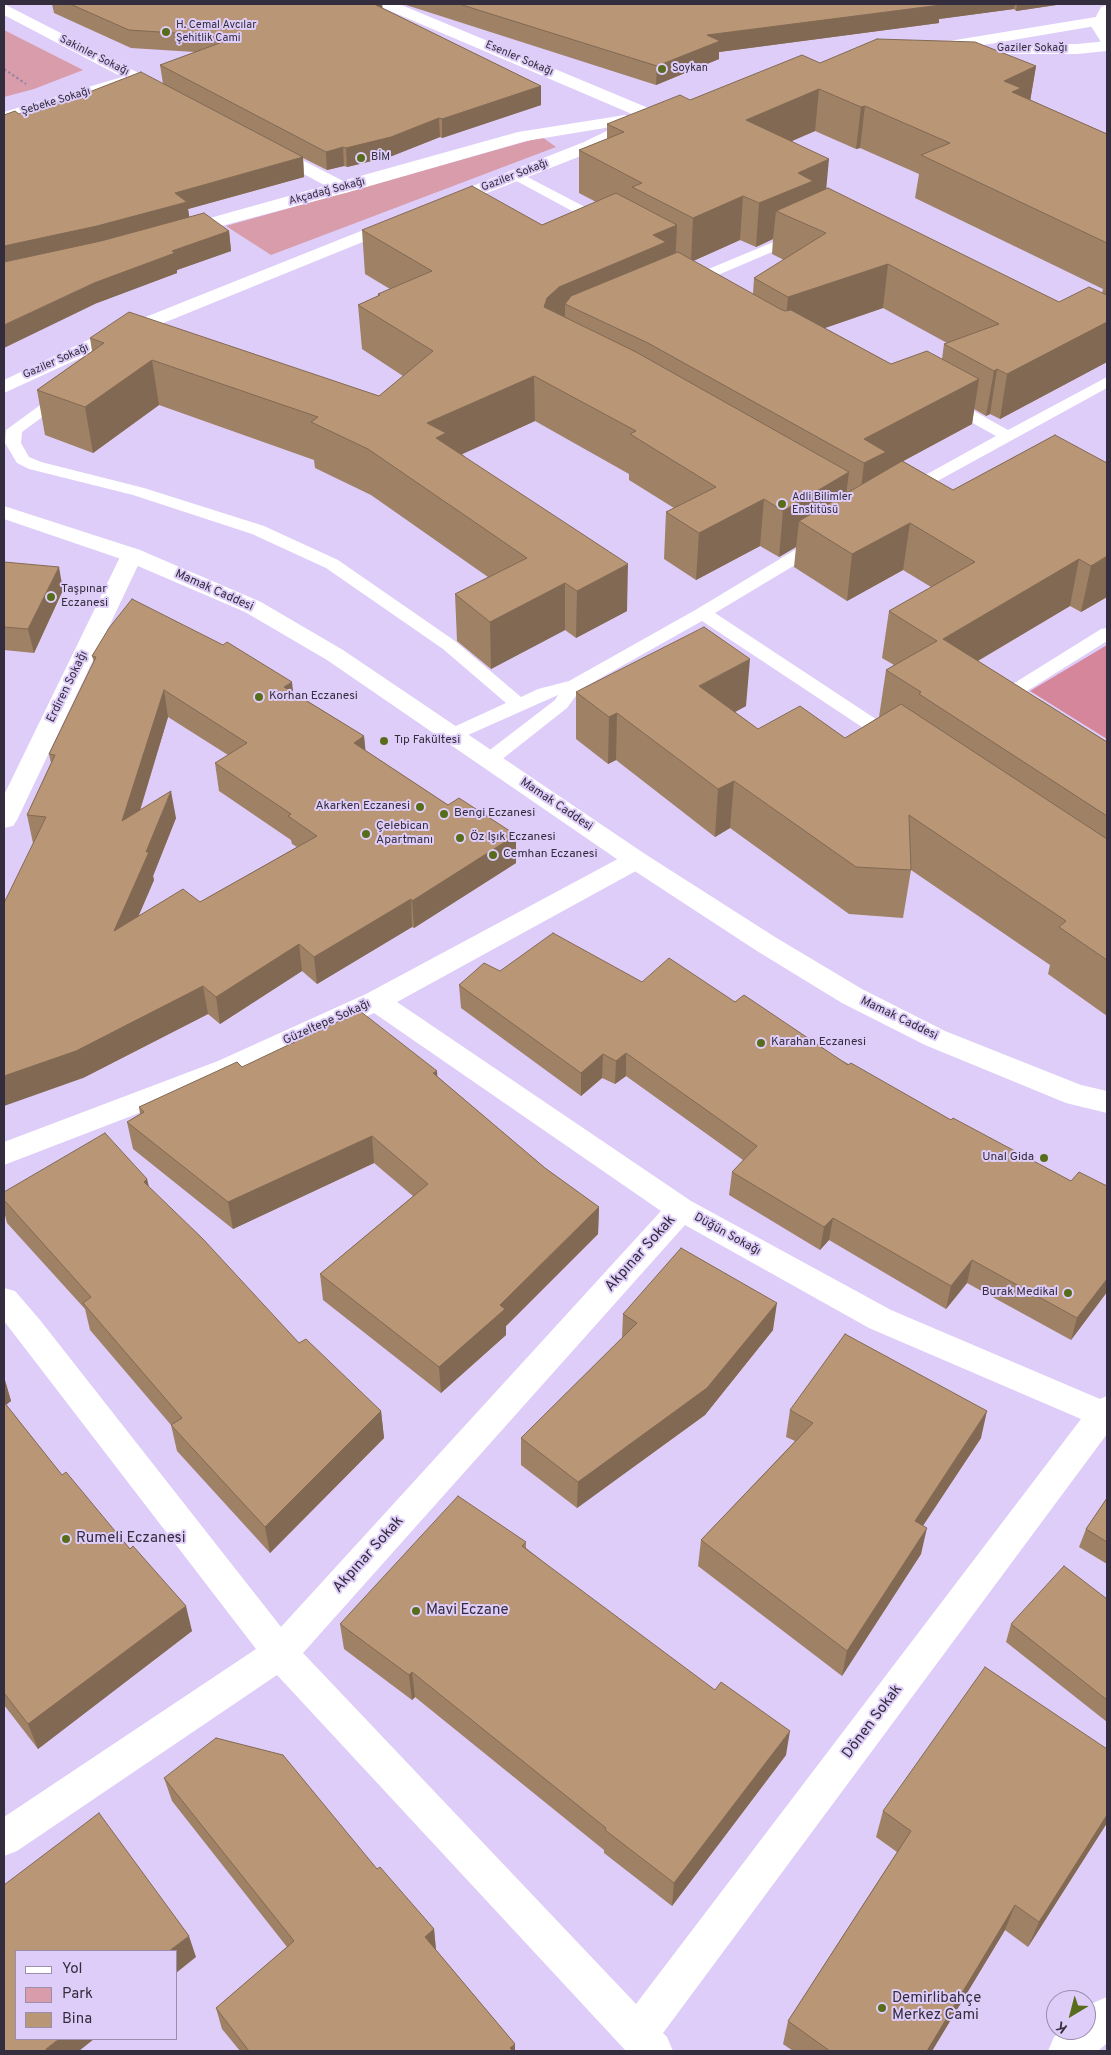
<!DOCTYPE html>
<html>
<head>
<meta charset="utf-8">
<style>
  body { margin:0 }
  #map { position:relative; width:1111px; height:2055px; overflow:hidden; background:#decdf8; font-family:Overpass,sans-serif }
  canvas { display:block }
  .frame { position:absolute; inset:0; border:5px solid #332d3d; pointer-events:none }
  .legend { position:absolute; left:15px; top:1950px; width:162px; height:90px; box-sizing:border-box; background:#decdf8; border:1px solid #9a8dad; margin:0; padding:6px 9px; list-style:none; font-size:15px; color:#332d3d }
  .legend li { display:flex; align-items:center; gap:10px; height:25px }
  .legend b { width:25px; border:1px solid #9a8dad }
  .north { position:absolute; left:1046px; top:1990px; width:50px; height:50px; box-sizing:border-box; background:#decdf8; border:1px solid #9a8dad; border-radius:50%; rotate:217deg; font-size:14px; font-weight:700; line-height:20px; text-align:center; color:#332d3d }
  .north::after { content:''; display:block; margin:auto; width:18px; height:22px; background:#586d1c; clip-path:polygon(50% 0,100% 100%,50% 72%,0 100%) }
</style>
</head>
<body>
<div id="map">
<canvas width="1111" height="2055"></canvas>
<div class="frame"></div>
<ul class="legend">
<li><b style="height:6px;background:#fff"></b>Yol</li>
<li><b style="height:14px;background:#d89caa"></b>Park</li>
<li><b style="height:14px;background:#b99676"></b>Bina</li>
</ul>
<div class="north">K</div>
</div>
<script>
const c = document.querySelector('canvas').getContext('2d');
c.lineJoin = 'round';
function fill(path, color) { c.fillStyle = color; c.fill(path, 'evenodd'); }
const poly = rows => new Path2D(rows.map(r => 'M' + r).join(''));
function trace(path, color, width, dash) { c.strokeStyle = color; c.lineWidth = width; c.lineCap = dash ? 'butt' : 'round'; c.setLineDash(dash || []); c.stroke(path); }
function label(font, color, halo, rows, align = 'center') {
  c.font = font + ' Overpass,sans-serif'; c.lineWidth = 4; c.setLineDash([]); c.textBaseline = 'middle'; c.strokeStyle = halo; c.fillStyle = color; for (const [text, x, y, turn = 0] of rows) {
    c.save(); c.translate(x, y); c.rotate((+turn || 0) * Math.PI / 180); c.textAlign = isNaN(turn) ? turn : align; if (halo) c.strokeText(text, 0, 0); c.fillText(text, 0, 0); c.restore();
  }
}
const green = poly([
  [4,30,83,70,34,89,4,97],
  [542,137,556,147,271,255,226,226]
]);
const forest = poly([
  [1107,645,1107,739,1030,691]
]);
const path = poly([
  [4,69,26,84]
]);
const service = poly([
  [516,171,608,219,610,222,603,226,598,225,511,178,509,175,511,172,516,171],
  [800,231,805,232,807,235,805,238,692,286,682,286,680,283,682,280,800,231],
  [1107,377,1107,388,912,495,906,497,900,495,898,492,900,489,996,436,942,406,940,403,942,400,954,400,1008,430,1107,377],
  [63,390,68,392,71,395,68,398,22,432,21,443,29,457,41,462,144,488,264,526,338,560,455,641,521,697,538,689,569,681,697,609,813,539,825,539,827,543,825,547,715,613,900,735,902,739,900,743,893,745,886,743,702,621,581,689,567,708,496,764,489,766,482,764,480,760,482,756,555,700,558,695,459,739,452,741,445,739,443,735,445,731,506,703,443,649,326,568,252,534,133,495,29,469,17,463,5,443,6,430,58,392,63,390],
  [1107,628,1107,641,1027,691,1040,699,1043,703,1040,707,1034,709,1028,707,1008,695,1005,691,1008,687,1101,629,1107,628]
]);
const minor = poly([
  [4,4,170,89,172,93,170,97,164,98,134,84,4,122,4,112,122,77,4,15,4,4],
  [378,4,399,4,658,112,660,116,658,120,652,121,646,120,381,7,378,4],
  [271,144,349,184,352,188,349,192,343,193,337,192,265,153,262,149,265,145,271,144],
  [132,548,140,550,143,555,17,820,13,826,4,828,4,795,121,555,124,550,132,548],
  [636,851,645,854,649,860,645,866,397,1002,691,1201,891,1310,1100,1399,1107,1396,1107,1434,663,2033,667,2037,673,2051,626,2051,277,1675,17,1851,4,1856,4,1817,256,1649,4,1321,4,1288,15,1291,40,1320,281,1627,661,1211,374,1013,238,1075,4,1165,4,1142,218,1061,366,994,627,854,636,851],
  [685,1225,869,1328,1081,1419,636,2004,303,1653,685,1225],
  [1107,1997,1107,2043,1098,2051,1048,2051,1054,2037,1062,2030,1086,2030,1086,2009,1093,2003,1107,1997]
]);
const tertiary = poly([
  [1102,16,1107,18,1107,24,937,53,931,51,929,48,931,45,937,43,1102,16],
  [1107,41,1107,51,1077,54,1008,54,1002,52,1000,49,1002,46,1008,44,1077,44,1107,41],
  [625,115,633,119,641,116,647,117,649,121,647,125,596,150,449,208,443,209,437,208,434,204,437,200,584,142,617,126,526,141,349,192,180,237,174,236,171,232,174,228,518,132,625,115],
  [396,217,402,218,405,222,402,226,102,348,4,393,4,380,88,340,396,217]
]);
const secondary = poly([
  [1107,5,1107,44,1101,42,1091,26,1101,7,1107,5]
]);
const primary = poly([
  [4,506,140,550,261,602,343,650,645,854,775,937,862,989,945,1031,1081,1085,1107,1091,1107,1113,1066,1103,925,1045,842,1003,757,951,627,866,327,660,245,612,124,560,4,519,4,506]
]);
const wall = poly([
  [52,4,382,4,382,8,541,86,541,105,442,138,440,137,392,156,347,167,344,166,327,170,303,158,304,177,188,209,189,217,229,231,231,251,177,270,177,273,97,303,19,114,66,101,163,84,160,65,195,52,131,48,54,13],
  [403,4,1063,4,1016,11,1014,9,939,19,939,23,719,52,719,59,656,85],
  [820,63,1036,66,1030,100,1107,134,1107,362,1000,419,990,414,986,416,974,409,972,424,903,461,953,490,1055,435,1107,597,1081,612,1070,606,978,661,1107,742,1107,1016,1048,974,1050,965,911,870,903,918,849,914,730,828,715,837,616,760,608,764,576,739,576,692,746,706,735,712,758,729,845,738,879,717,886,670,894,665,882,658,889,611,931,587,903,570,847,601,794,567,796,547,779,557,760,546,696,580,664,559,666,512,674,508,629,480,629,474,535,421,462,454,627,611,576,638,565,630,491,669,457,641,455,594,488,577,371,495,315,468,314,460,159,405,93,453,45,435,37,390,92,351,90,338,379,396,403,376,362,349,358,305,378,296,378,294,390,289,365,274,362,230,542,225,596,202,579,193,579,150,607,139,607,124],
  [815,131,856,149,860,148,919,174,915,198,1103,289,1102,293,1059,302,826,189,792,141],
  [773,239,772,254,784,260,754,278,753,294,693,261,740,240,756,247],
  [883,308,947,343,944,344,942,359,891,364,825,328],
  [4,562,63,590,34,653,4,650],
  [92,656,293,692,364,736,365,750,448,805,516,835,516,863,414,928,412,927,317,984,302,971,220,1024,208,1014,83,1078,27,815,51,763,49,754,94,662],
  [168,717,228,755,215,763,219,791,291,840,292,844,297,847,200,902,138,917,154,880,153,876,176,818,140,811],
  [500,971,642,982,735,1002,951,1120,1071,1181,1107,1186,1107,1292,1071,1340,967,1283,946,1309,829,1240,820,1250,729,1195,732,1172,743,1160,626,1076,615,1084,602,1078,581,1096,461,1008,459,985],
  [242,1067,438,1077,545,1168,599,1207,598,1234,506,1326,506,1335,441,1393,323,1300,320,1274,413,1196,374,1163,233,1229,133,1149,127,1122,140,1114,139,1107],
  [147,1179,149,1187,299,1343,381,1411,384,1438,270,1553,177,1451,171,1425,90,1330,85,1309,7,1223,4,1211,4,1192],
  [623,1314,773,1330,705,1415,577,1508,521,1465,521,1438,622,1338],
  [4,1377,11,1401,6,1405,62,1475,192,1631,38,1749,4,1705],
  [790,1410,981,1438,923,1525,921,1554,842,1676,698,1566,701,1540,795,1441,786,1437],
  [1107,1498,1107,1564,1079,1547,1086,1529],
  [526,1542,526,1548,786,1755,672,1906,604,1853,604,1850,415,1697,412,1700,344,1649,340,1624],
  [1107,1599,1107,1722,1006,1642,1011,1624],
  [1107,1749,1107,1823,1028,1947,1005,1930,932,2051,793,2051,783,2044,788,2021,897,1852,876,1837,883,1811],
  [164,1778,377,1869,434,1929,436,1950,515,2044,515,2051,240,2051,222,2029,216,2008,287,1947,172,1801]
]);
const shadedWall = poly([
  [376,4,382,4,383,10,377,23],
  [938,4,1015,4,1014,9,939,19,939,23,719,52,719,59,656,85,657,66,707,35],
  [1017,4,1063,4,1016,11],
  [1036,66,1029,108,1008,118,1004,81],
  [541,86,541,105,442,138,442,119],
  [819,89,815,131,743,162,746,120],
  [865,106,860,148,856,149,861,107],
  [439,118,440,137,392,156,347,167,346,148],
  [343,147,344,166,327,170,326,152],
  [303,157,304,177,188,209,190,221,4,267,4,246,175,193],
  [829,159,825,202,776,211,773,239,756,247,759,203,798,173],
  [743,196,740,240,691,262,693,218],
  [677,225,675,269,565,304,565,329,544,307,547,298,559,287,653,235],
  [229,231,231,251,177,270,177,273,97,303,4,348,4,325,94,283,172,251],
  [888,264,883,308,784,342,788,297],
  [1107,322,1107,362,1000,419,1007,374],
  [152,360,159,405,93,453,85,407],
  [997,369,990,414,986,416,994,371],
  [534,376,535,421,447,461,427,423],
  [979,379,972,424,883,472,859,509,864,463,864,439],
  [849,472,843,518,799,521,796,547,779,557,783,511],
  [764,499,760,546,696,580,699,533],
  [910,523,903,570,847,601,852,554],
  [1107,556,1107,597,1081,612,1091,566],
  [1079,559,1070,606,935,686,943,639],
  [628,564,627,611,576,638,577,591],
  [59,567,63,590,34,653,28,629],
  [565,583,565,630,491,669,490,622],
  [750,659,746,706,696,733,699,686],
  [292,682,295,709,284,687],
  [164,690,168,717,128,849,122,821],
  [617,713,616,760,608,764,609,717],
  [364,736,367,764,354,743],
  [734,781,730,828,715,837,718,789],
  [171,791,176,818,153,876,154,880,120,959,114,931],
  [516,835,516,863,414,928,412,901],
  [411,899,412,927,317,984,314,957],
  [299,944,302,971,220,1024,216,997],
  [203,986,208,1014,83,1078,4,1106,4,1076],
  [626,1053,626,1076,615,1084,616,1061],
  [603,1054,602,1078,581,1096,581,1073],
  [437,1071,439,1098,433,1073],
  [372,1136,374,1163,233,1229,228,1202],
  [147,1179,153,1207,144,1182],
  [599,1207,598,1234,506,1326,506,1335,441,1393,439,1367,500,1305],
  [833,1218,829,1240,820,1250,824,1227],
  [972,1260,967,1283,946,1309,951,1286],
  [1107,1279,1107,1292,1071,1340,1077,1318],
  [777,1303,773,1330,705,1415,577,1508,578,1482],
  [4,1377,11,1401,4,1406],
  [381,1411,384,1438,270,1553,265,1527],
  [987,1411,981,1438,909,1547,915,1521],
  [927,1528,921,1554,842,1676,847,1651],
  [186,1606,192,1631,38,1749,28,1724],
  [412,1672,415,1697,412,1700,409,1675],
  [790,1731,786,1755,672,1906,674,1883],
  [1107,1815,1107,1823,1028,1947,1039,1922],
  [1015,1905,1005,1930,932,2051,927,2051],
  [434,1929,436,1951,425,1937],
  [189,1936,196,1957,176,1973,176,1951,169,1951],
  [59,2039,94,2039,79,2051,46,2051,46,2049],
  [515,2044,515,2051,510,2051,510,2048]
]);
const building = poly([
  [70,4,350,4,349,4,377,4,376,5,541,86,442,119,439,118,391,137,346,148,343,147,326,152,160,65,236,37,129,30,70,4],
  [459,4,940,4,941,5,707,35,720,41,657,66,459,4],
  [877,39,975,42,1036,66,1004,81,1021,88,1012,92,1107,134,1107,243,921,155,950,143,865,106,861,107,819,89,746,120,829,159,798,173,813,181,759,203,743,196,693,218,632,187,642,183,579,150,624,132,607,124,680,95,690,100,802,55,820,63,877,39],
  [141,72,303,157,175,193,187,202,97,226,4,246,4,115,15,111,19,114,64,100,66,101,141,72],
  [472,186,542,225,616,193,677,225,653,235,666,242,559,287,547,298,544,307,636,352,849,472,783,511,764,499,699,533,666,512,716,487,630,434,636,431,534,376,427,423,446,433,436,438,628,564,577,591,565,583,490,622,455,594,527,558,368,449,311,422,318,417,152,360,85,407,37,390,104,343,90,338,129,312,379,396,433,351,358,305,380,295,378,294,432,271,362,230,472,186],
  [828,188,1059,302,1089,287,1107,295,1107,322,1007,374,997,369,994,371,944,344,999,324,888,264,788,297,754,278,826,233,776,211,828,188],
  [204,213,229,231,172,251,175,253,94,283,4,325,4,262,101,241,204,213],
  [678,252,780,309,785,311,791,310,891,364,927,351,979,379,864,439,886,452,864,463,648,343,565,304,571,296,678,252],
  [1055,435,1107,463,1107,556,1091,566,1079,559,943,639,1107,742,1107,816,919,694,921,692,886,670,937,641,889,611,975,562,910,523,852,554,799,521,902,461,953,490,1055,435],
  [4,562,59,567,28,629,4,627,4,562],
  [132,599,223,645,227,642,292,682,284,687,364,736,354,743,448,805,459,798,516,835,412,901,411,899,314,957,299,944,216,997,203,986,76,1051,4,1076,4,903,46,817,27,815,55,755,49,754,96,657,92,656,109,628,132,599],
  [164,690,247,743,215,763,291,814,288,816,317,836,200,902,183,889,114,931,149,852,146,852,171,791,122,821,164,690],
  [704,627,750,659,699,686,758,729,800,706,845,738,901,704,1107,839,1107,960,1059,927,1066,921,909,815,911,870,856,867,734,781,718,789,617,713,609,717,576,692,704,627],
  [553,933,642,982,669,958,735,1002,744,995,848,1065,851,1063,951,1120,953,1118,1071,1181,1079,1172,1107,1186,1107,1279,1077,1318,972,1260,951,1286,833,1218,824,1227,732,1172,757,1146,626,1053,616,1061,603,1054,581,1073,459,985,484,963,500,971,553,933],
  [360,1011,437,1071,433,1073,545,1168,599,1207,500,1305,505,1309,439,1367,320,1274,428,1184,372,1136,228,1202,127,1122,144,1112,139,1107,237,1062,242,1067,360,1011],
  [105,1133,147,1179,144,1182,203,1239,299,1343,306,1339,381,1411,265,1527,171,1425,182,1418,83,1303,91,1297,4,1200,4,1192,105,1133],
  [681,1248,777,1303,707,1388,578,1482,521,1438,637,1323,623,1314,681,1248],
  [845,1334,987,1411,915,1521,927,1528,847,1651,701,1540,813,1423,790,1410,845,1334],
  [4,1402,62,1475,66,1472,130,1549,133,1546,186,1606,28,1724,4,1693,4,1402],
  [458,1496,526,1542,522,1546,715,1690,721,1682,790,1731,674,1883,605,1830,606,1828,412,1672,409,1675,340,1624,458,1496],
  [1107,1498,1107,1542,1086,1529,1107,1498],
  [1064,1566,1107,1599,1107,1700,1011,1624,1064,1566],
  [985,1667,1107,1749,1107,1815,1039,1922,1015,1905,927,2051,830,2051,788,2021,911,1831,883,1811,985,1667],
  [216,1738,283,1755,377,1869,380,1867,434,1929,425,1937,515,2044,510,2048,513,2051,249,2051,216,2008,294,1941,164,1778,216,1738],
  [99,1813,189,1936,169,1951,16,1951,16,2039,59,2039,46,2049,47,2051,4,2051,4,1885,99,1813]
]);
const markers = [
  [166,32,5,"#586d1c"],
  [662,69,5,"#586d1c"],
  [361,158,5,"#586d1c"],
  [782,504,5,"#586d1c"],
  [51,597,5,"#586d1c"],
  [259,697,5,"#586d1c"],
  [384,741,5,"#586d1c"],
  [420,807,5,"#586d1c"],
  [444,814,5,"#586d1c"],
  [366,834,5,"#586d1c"],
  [460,838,5,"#586d1c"],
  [493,855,5,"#586d1c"],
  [761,1043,5,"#586d1c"],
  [1044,1158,5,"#586d1c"],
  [1068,1293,5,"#586d1c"],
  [66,1539,5,"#586d1c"],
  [416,1611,5,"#586d1c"],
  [882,2008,5,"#586d1c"]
];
const farPoinames = [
  ["H. Cemal Avcılar",176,26],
  ["Şehitlik Cami",176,39],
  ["Soykan",672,69],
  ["BİM",371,158],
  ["Adli Bilimler",792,498],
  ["Enstitüsü",792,511]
];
const farStreetnames = [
  ["Gaziler Sokağı",1032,49],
  ["Sakinler Sokağı",94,56,27],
  ["Esenler Sokağı",519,59,23],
  ["Şebeke Sokağı",56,102,-17],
  ["Gaziler Sokağı",515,176,-21],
  ["Akçadağ Sokağı",327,192,-15],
  ["Gaziler Sokağı",56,362,-24]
];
const poiNames = [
  ["Taşpınar",61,590],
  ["Eczanesi",61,604],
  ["Korhan Eczanesi",269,697],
  ["Tıp Fakültesi",394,741],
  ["Akarken Eczanesi",410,807,"right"],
  ["Bengi Eczanesi",454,814],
  ["Çelebican",376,827],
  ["Apartmanı",376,841],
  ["Öz Işık Eczanesi",470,838],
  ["Cemhan Eczanesi",503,855],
  ["Karahan Eczanesi",771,1043],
  ["Unal Gida",1034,1158,"right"],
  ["Burak Medikal",1058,1293,"right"]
];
const streetNames = [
  ["Mamak Caddesi",214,591,24],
  ["Erdiren Sokağı",68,687,-64],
  ["Mamak Caddesi",556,805,34],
  ["Mamak Caddesi",899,1019,26],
  ["Güzeltepe Sokağı",327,1023,-24],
  ["Düğün Sokağı",727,1235,29]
];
const nearStreetnames = [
  ["Akpınar Sokak",641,1254,-48],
  ["Akpınar Sokak",369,1555,-48],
  ["Dönen Sokak",873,1722,-53]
];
const nearPoinames = [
  ["Rumeli Eczanesi",76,1539],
  ["Mavi Eczane",426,1611],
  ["Demirlibahçe",892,1999],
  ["Merkez Cami",892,2016]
];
fill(green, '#d89caa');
fill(forest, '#d5869a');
trace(path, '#9084a2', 2, [2.5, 2.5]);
fill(service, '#fff');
fill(minor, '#fff');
fill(tertiary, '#fff');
fill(secondary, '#fff');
fill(primary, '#fff');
fill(wall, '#9f8165');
fill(shadedWall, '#826953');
fill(building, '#b99676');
trace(building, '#826953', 1);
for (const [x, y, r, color] of markers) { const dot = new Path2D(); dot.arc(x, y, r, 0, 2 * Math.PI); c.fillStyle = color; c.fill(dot); trace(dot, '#decdf8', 2); }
label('11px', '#332d3d', '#decdf8', farPoinames, 'left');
label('11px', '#332d3d', '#decdf8', farStreetnames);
label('12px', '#332d3d', '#decdf8', poiNames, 'left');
label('12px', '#332d3d', '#decdf8', streetNames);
label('15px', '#332d3d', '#decdf8', nearStreetnames);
label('15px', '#332d3d', '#decdf8', nearPoinames, 'left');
</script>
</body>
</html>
